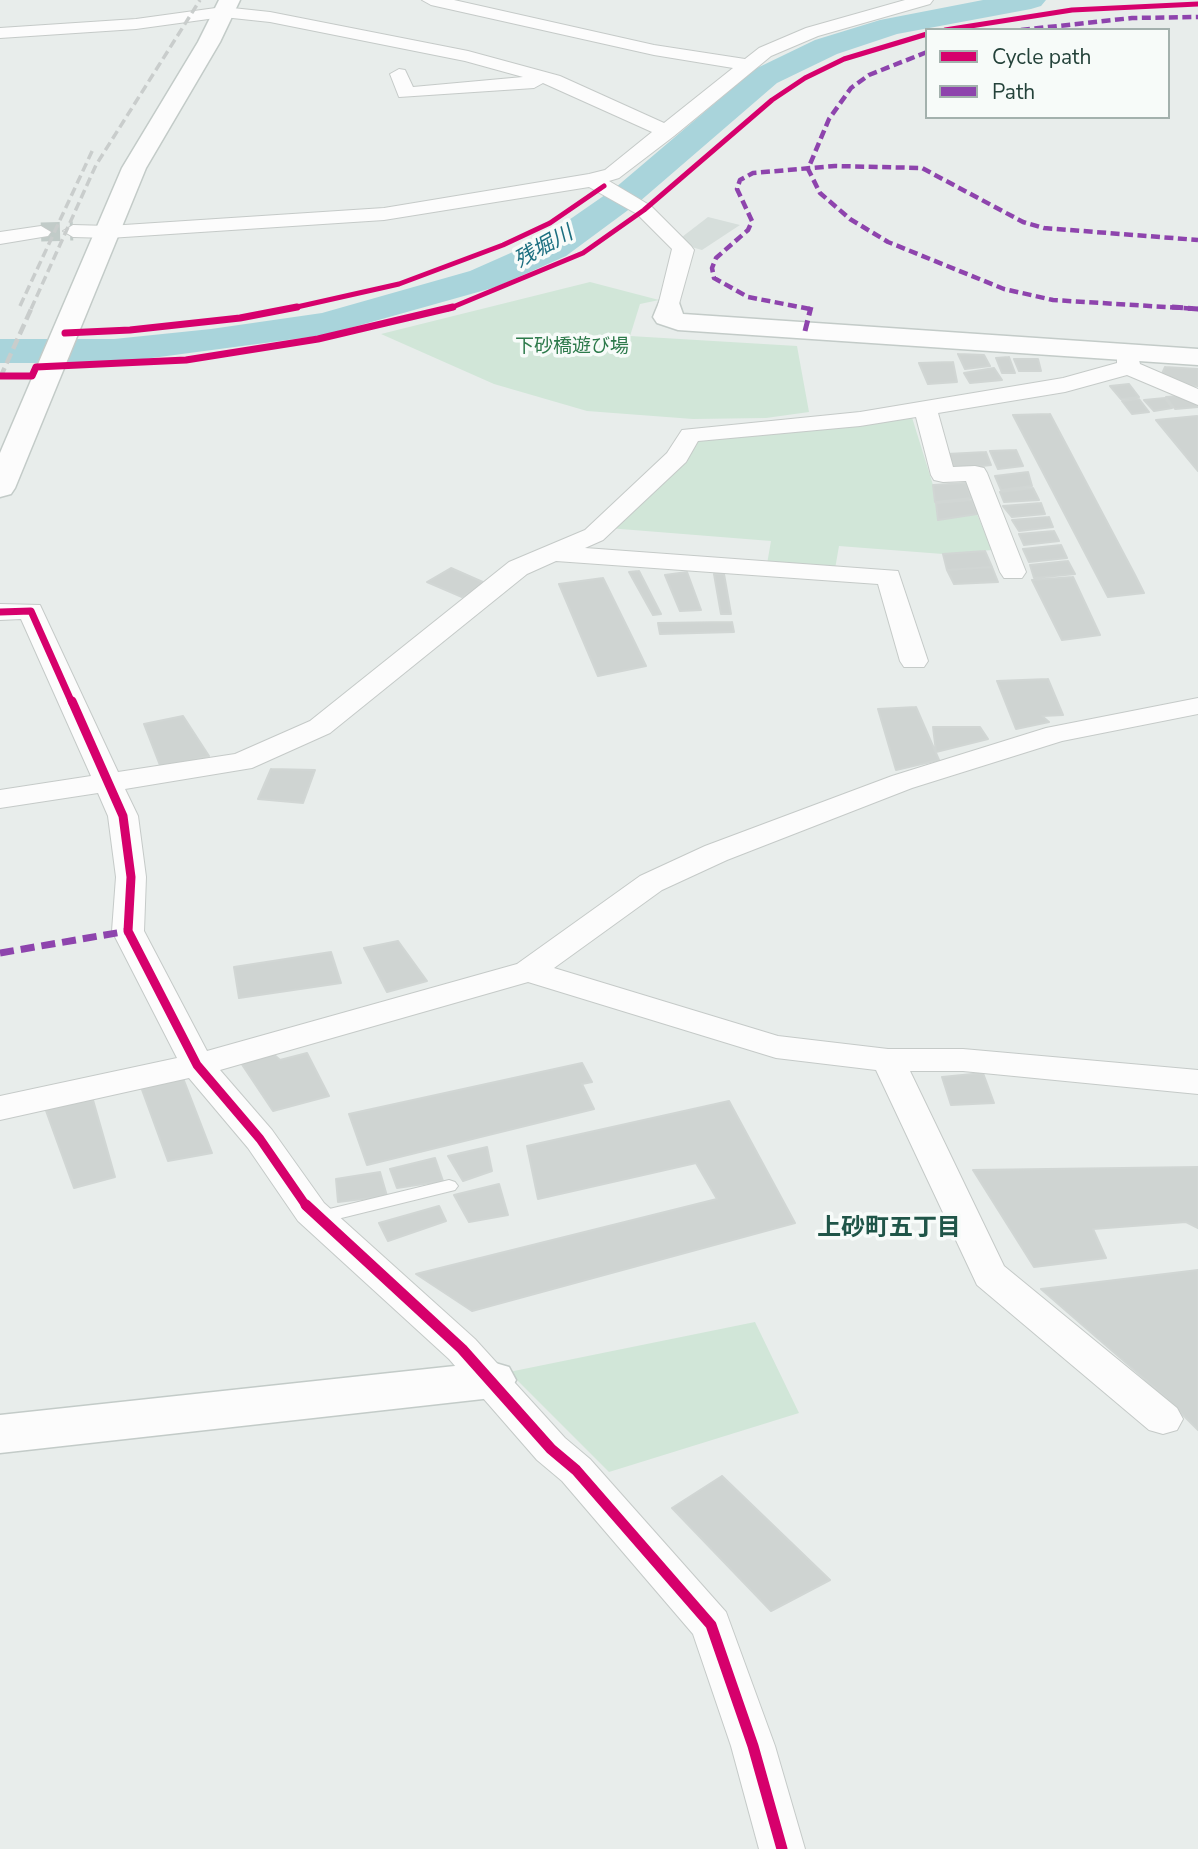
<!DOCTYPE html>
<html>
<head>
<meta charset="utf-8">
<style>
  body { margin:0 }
  #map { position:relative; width:1198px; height:1849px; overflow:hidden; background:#e8edeb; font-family:"Nunito Sans",sans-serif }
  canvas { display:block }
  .legend { position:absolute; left:925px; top:28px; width:245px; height:91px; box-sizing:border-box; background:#f7fbf9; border:2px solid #a3b1ad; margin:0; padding:9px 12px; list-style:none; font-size:21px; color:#24423a }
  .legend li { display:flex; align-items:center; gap:14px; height:35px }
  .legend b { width:35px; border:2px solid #a3b1ad }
</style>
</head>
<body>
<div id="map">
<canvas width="1198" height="1849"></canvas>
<ul class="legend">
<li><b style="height:9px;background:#d6006c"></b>Cycle path</li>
<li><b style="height:9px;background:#8e44ad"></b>Path</li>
</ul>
</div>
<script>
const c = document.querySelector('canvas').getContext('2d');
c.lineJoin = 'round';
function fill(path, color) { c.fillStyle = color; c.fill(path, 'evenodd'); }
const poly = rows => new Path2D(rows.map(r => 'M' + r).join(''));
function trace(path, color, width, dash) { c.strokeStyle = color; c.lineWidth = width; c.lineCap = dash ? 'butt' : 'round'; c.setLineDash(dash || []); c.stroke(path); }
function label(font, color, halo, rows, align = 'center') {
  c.font = font + ' "Nunito Sans","Noto Sans JP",sans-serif'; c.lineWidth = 7; c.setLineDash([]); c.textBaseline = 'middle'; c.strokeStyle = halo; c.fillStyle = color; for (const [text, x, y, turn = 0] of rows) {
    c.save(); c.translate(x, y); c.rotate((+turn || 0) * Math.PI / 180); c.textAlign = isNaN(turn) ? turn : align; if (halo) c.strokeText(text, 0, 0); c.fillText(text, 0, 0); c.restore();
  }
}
const built = poly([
  [708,217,740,225,702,250,688,246,682,237]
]);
const green = poly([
  [590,282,659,300,640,304,630,336,797,346,809,412,766,418,693,419,587,411,494,384,381,334],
  [910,411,933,485,938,519,977,514,992,550,943,554,839,546,835,569,767,564,771,541,608,528,692,438],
  [755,1322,799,1413,609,1472,509,1372]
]);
const river = poly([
  [983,0,1046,0,1041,6,1031,9,897,34,837,54,777,83,639,202,566,256,496,287,325,335,114,363,0,363,0,339,114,339,211,329,322,313,470,271,540,240,615,188,755,69,815,40,880,20,983,0]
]);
const building = poly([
  [958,354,984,355,990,366,965,369,958,354],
  [1009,357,1015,373,1002,373,996,358,1009,357],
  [1014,359,1038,359,1041,371,1019,371,1014,359],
  [953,362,957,382,928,384,919,363,953,362],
  [1165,367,1198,369,1198,386,1183,385,1161,376,1165,367],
  [994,368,1002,380,970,383,964,373,994,368],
  [1129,384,1139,397,1121,399,1110,386,1129,384],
  [1191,395,1198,407,1175,409,1166,397,1191,395],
  [1165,398,1172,408,1154,411,1144,400,1165,398],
  [1139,399,1149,412,1132,414,1122,401,1139,399],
  [1050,414,1135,575,1144,593,1108,597,1013,415,1050,414],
  [1197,416,1198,417,1198,471,1156,420,1197,416],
  [1016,450,1023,466,998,469,990,451,1016,450],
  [986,452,991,465,956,469,947,454,986,452],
  [1028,472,1032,486,1001,490,995,476,1028,472],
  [966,483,971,498,935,502,933,485,966,483],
  [1033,488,1039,500,1004,502,1000,492,1033,488],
  [972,500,977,514,938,520,936,503,972,500],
  [1041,503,1045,514,1012,517,1003,506,1041,503],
  [1049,517,1053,527,1019,531,1012,520,1049,517],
  [1054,531,1059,541,1024,545,1019,534,1054,531],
  [1061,545,1067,558,1029,562,1023,549,1061,545],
  [985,551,992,567,947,570,943,554,985,551],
  [1068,561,1075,574,1034,578,1030,565,1068,561],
  [992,567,998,582,954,584,947,570,992,567],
  [451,568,485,583,462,597,427,582,451,568],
  [639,571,661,614,653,615,629,572,639,571],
  [687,572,701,610,680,611,665,575,687,572],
  [714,574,724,574,731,614,721,614,714,574],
  [1073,577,1100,635,1062,640,1032,580,1073,577],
  [603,578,634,641,646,666,598,676,559,584,603,578],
  [732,622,734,632,660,634,658,623,732,622],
  [1048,679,1063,715,1042,716,1049,722,1016,729,997,681,1048,679],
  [916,707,939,760,896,770,878,709,916,707],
  [183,716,209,756,161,768,144,724,183,716],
  [933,727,980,727,988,739,936,752,933,727],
  [271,769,315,770,303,803,258,799,271,769],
  [398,941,427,981,387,992,364,948,398,941],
  [331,952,341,983,239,998,234,967,331,952],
  [269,1050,280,1060,307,1053,329,1096,273,1111,237,1057,269,1050],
  [582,1063,592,1082,582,1084,594,1109,367,1165,349,1114,582,1063],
  [983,1073,994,1103,951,1105,942,1077,983,1073],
  [183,1078,212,1153,168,1161,141,1087,183,1078],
  [93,1100,115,1177,74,1188,45,1108,93,1100],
  [729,1101,795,1223,472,1311,416,1274,717,1199,696,1163,538,1199,527,1146,729,1101],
  [487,1147,492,1171,463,1181,448,1156,487,1147],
  [435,1158,443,1181,397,1188,390,1169,435,1158],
  [1198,1167,1198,1228,1186,1222,1093,1229,1106,1258,1034,1267,973,1170,1198,1167],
  [380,1172,387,1196,338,1202,336,1179,380,1172],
  [499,1184,508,1215,469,1222,454,1195,499,1184],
  [439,1206,446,1221,388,1241,379,1223,439,1206],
  [1198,1270,1198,1430,1163,1395,1041,1289,1198,1270],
  [722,1476,830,1580,771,1611,672,1508,722,1476]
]);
const streetTunnel = poly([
  [41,232,73,231]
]);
const lane = poly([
  [449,1180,455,1182,458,1186,455,1190,317,1224,311,1223,308,1218,311,1213,317,1212,449,1180]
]);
const street = poly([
  [422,0,454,0,654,45,745,59,759,48,806,28,905,0,933,0,930,4,818,36,771,56,674,136,619,178,609,181,651,206,691,246,694,250,677,311,661,311,658,306,672,249,637,214,589,187,384,220,109,238,73,237,63,231,73,225,109,226,384,208,589,174,605,170,652,132,543,83,534,88,399,97,390,74,399,69,405,70,413,87,523,77,465,61,270,22,223,17,136,29,0,38,0,28,136,19,223,7,270,12,468,51,560,76,664,123,733,68,654,55,431,5,422,0],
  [41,226,51,232,48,236,0,244,0,232,41,226],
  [1128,346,1136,348,1140,364,1198,389,1198,405,1127,375,1065,392,938,413,953,467,975,466,984,468,987,473,1026,572,1022,578,1004,578,1000,572,966,481,943,482,934,480,931,475,916,417,860,426,698,441,686,462,603,540,585,548,898,571,928,661,924,667,904,667,900,661,878,584,556,561,527,574,330,733,252,768,125,789,138,816,146,877,144,931,207,1051,517,964,640,876,705,846,892,776,1046,728,1198,698,1198,714,1062,741,912,788,727,860,662,890,554,968,778,1036,888,1049,963,1049,1198,1070,1198,1094,963,1071,910,1071,1004,1266,1177,1408,1183,1419,1177,1430,1163,1434,1149,1430,977,1285,876,1070,776,1058,528,982,220,1070,272,1130,324,1203,475,1339,565,1438,590,1459,726,1612,775,1746,805,1849,759,1849,731,1746,693,1634,562,1481,537,1460,449,1359,298,1221,248,1148,189,1078,0,1120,0,1096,177,1058,112,931,116,877,108,816,98,793,0,808,0,790,91,776,21,619,0,620,0,604,40,605,118,772,235,754,310,721,509,562,585,530,667,453,682,430,860,412,1063,378,1117,363,1117,353,1128,346]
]);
const secondary = poly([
  [219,0,240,0,220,42,146,168,15,488,11,494,0,497,0,453,122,168,198,42,219,0],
  [669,298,678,300,683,314,1198,349,1198,365,678,330,657,323,653,317,660,300,669,298],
  [492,1362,509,1367,516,1380,509,1393,492,1398,0,1453,0,1415,492,1362]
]);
const railFar1 = poly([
  [20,306,94,147],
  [31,309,96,165,200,0]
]);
const rail = poly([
  [0,378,32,307]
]);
const quietFar2 = poly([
  [1021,30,1132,18,1198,17],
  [927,52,869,75,851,88,829,119,808,169,820,193,850,219,888,242,1004,289,1053,300,1198,309],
  [810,309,748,297,714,278,712,268,716,258,748,230,752,221,737,189,740,180,753,173,835,166,922,168,1023,222,1044,228,1198,240]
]);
const quietFar1 = poly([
  [1172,307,1198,309],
  [805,331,811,307]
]);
const quiet = poly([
  [0,953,128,931]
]);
const cyclewayFar3 = poly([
  [945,30,1072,10,1198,4],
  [288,309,399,284,503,245,550,223,604,186],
  [448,309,583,253,644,210,772,100,805,78,844,59,927,34]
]);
const cyclewayFar2 = poly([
  [65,333,130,330,240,318,297,307],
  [0,376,32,376,36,367,186,360,318,339,453,307],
  [0,612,31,611,72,703]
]);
const cyclewayFar1 = poly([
  [72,701,123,816,131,877,128,931,197,1065,260,1139,307,1207]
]);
const cycleway = poly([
  [306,1205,462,1349,551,1449,576,1470,711,1625,753,1746,782,1849]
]);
const farParknames = [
  ["下砂橋遊び場",572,347]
];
const farWaternames = [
  ["残堀川",544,248,-29]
];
const neighbourhoodNames = [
  ["上砂町五丁目",889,1229]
];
fill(built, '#d6dedb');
fill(green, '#d1e6d8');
fill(river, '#a9d4db');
fill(building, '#cfd4d2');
trace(building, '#d1d6d4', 2);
trace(streetTunnel, '#c1cbc8', 19, [19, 10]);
trace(lane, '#c5cac8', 2);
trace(street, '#c5cac8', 2);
trace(secondary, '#c3cbc8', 3);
fill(lane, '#fcfcfc');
fill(street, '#fcfcfc');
fill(secondary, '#fcfcfc');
trace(railFar1, '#c9cdcc', 3.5, [9, 4.5]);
trace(rail, '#c9cdcc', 4.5, [11, 5]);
trace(quietFar2, '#8e44ad', 4.5, [9, 4.5]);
trace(quietFar1, '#8e44ad', 5, [11, 5]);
trace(quiet, '#8e44ad', 7, [14, 7]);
trace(cyclewayFar3, '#d6006c', 5);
trace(cyclewayFar2, '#d6006c', 7);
trace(cyclewayFar1, '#d6006c', 9);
trace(cycleway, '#d6006c', 11);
label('19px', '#2d7a4b', '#f7fbf9', farParknames);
label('italic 21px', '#1c6f80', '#f7fbf9', farWaternames);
label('bold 24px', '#1f5548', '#f7fbf9', neighbourhoodNames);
</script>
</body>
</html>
